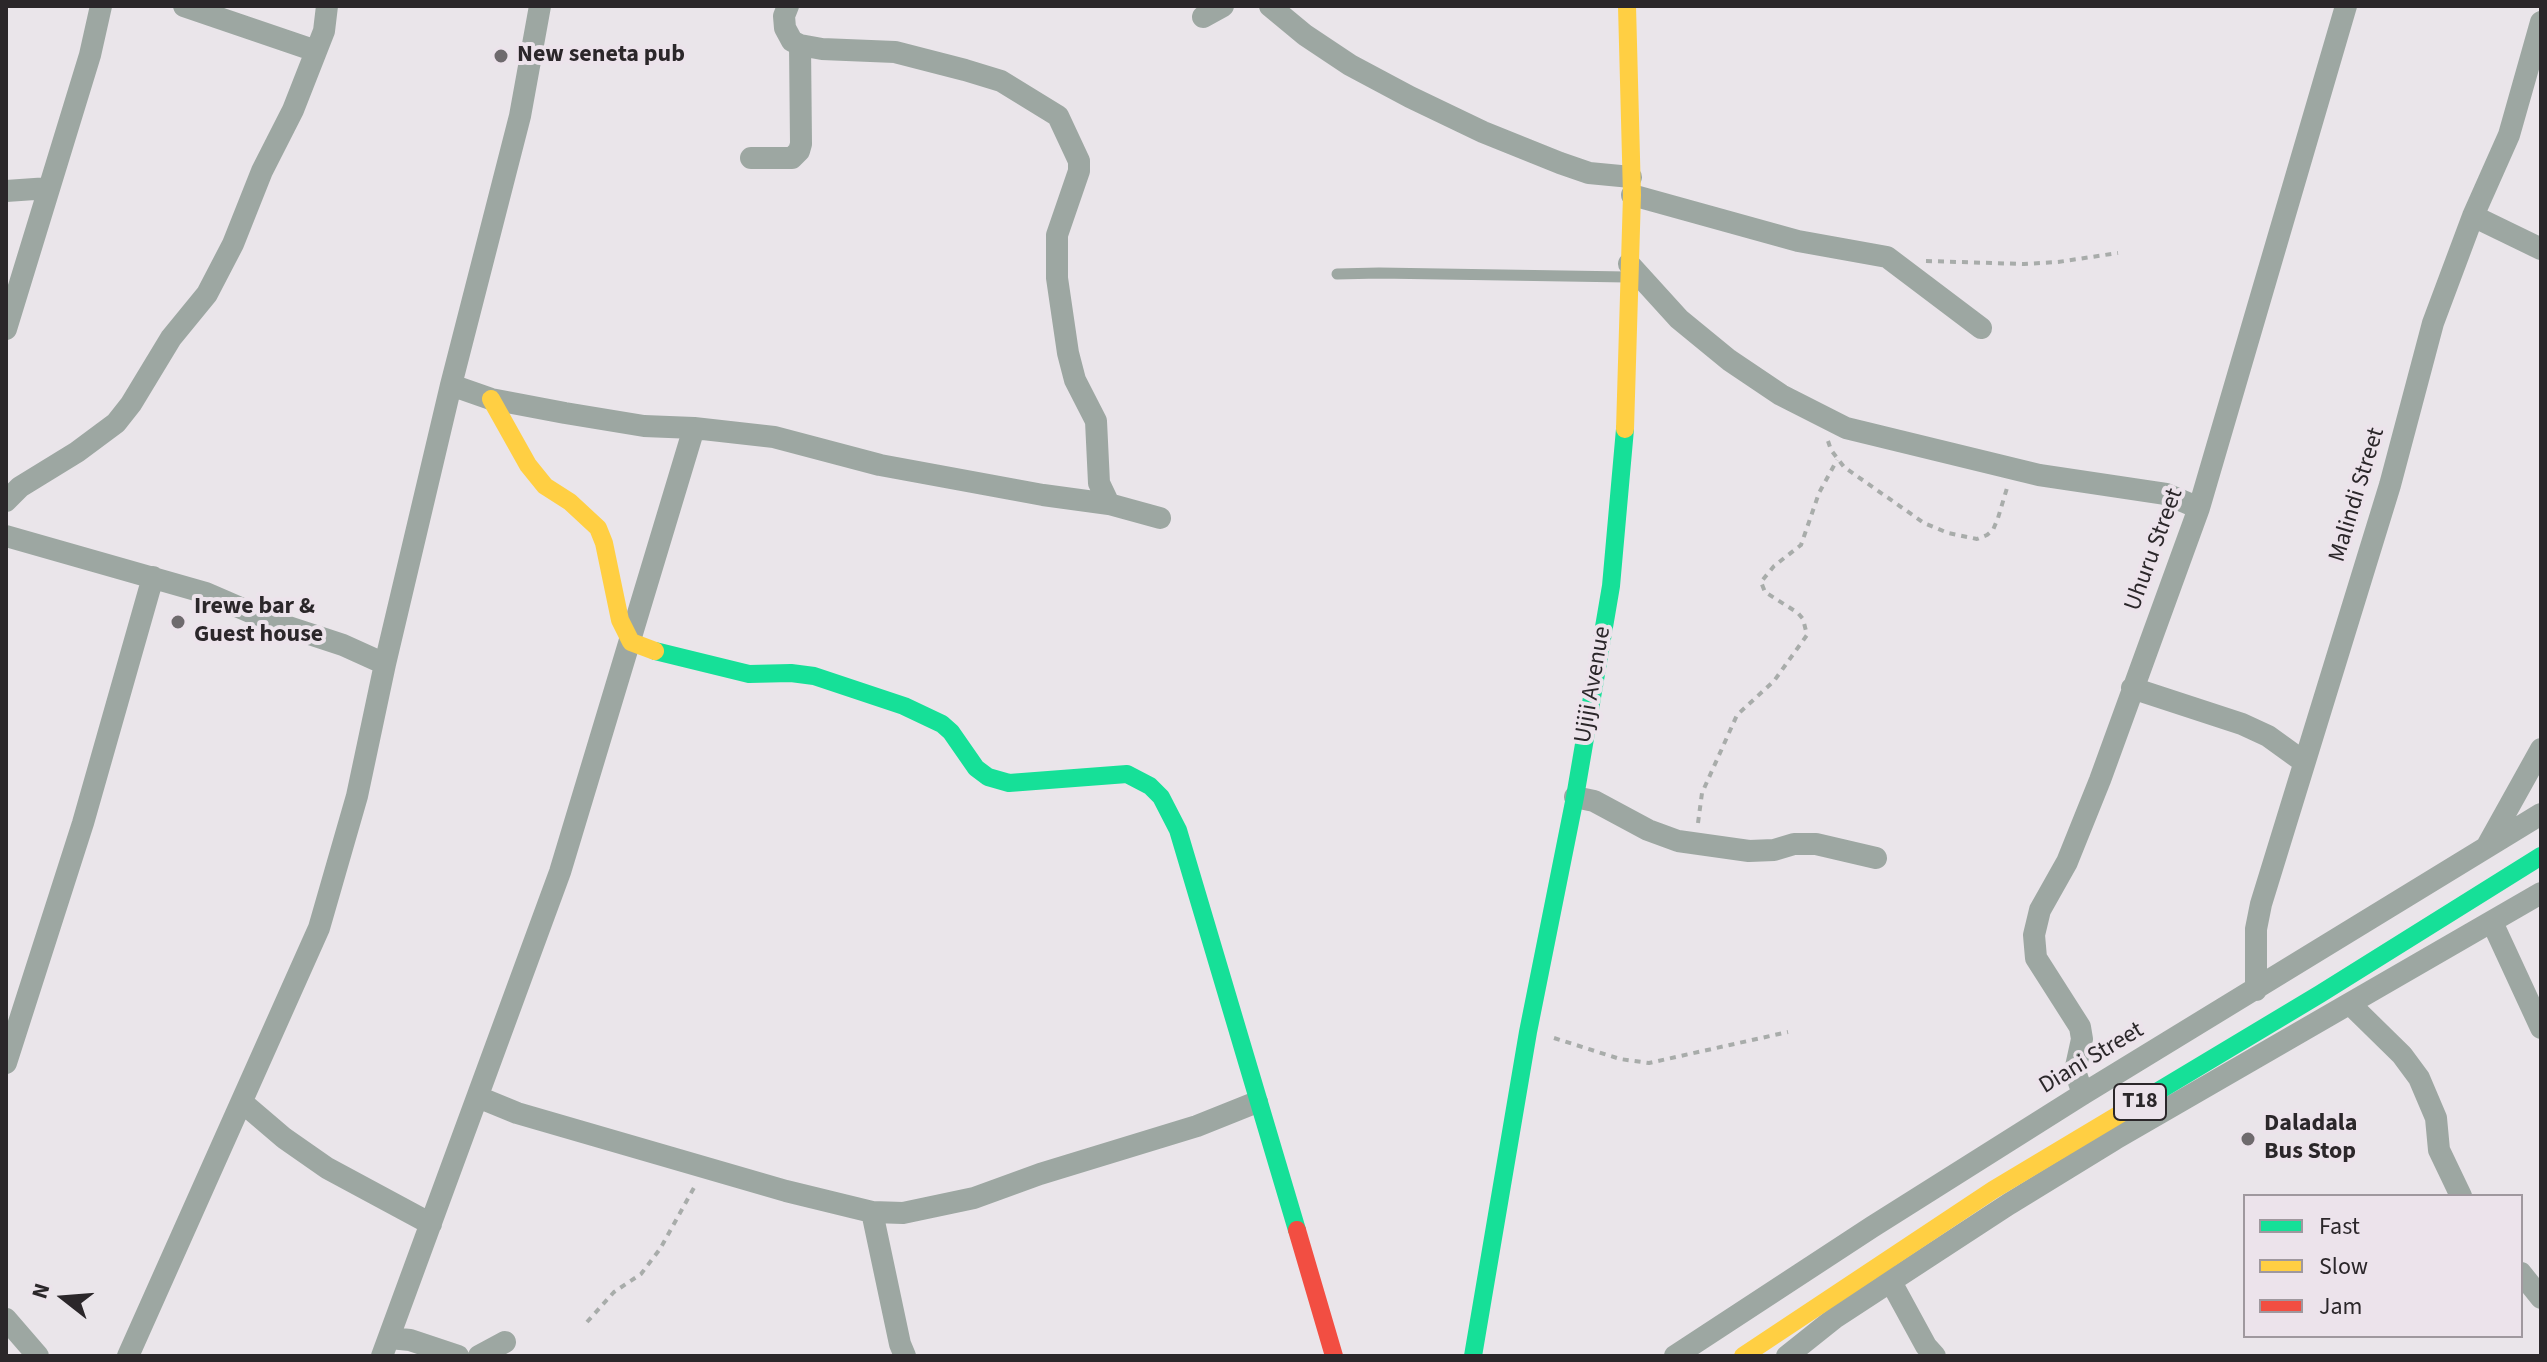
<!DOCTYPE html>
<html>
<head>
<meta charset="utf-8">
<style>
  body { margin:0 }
  #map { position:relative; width:2547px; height:1362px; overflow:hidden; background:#eae5ea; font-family:"Source Sans 3",sans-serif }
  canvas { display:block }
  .frame { position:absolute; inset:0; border:8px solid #2b272a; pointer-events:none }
  .legend { position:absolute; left:2243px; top:1194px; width:280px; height:144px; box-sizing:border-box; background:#ece3eb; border:2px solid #9f989e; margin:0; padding:10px 14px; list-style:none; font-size:24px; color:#2b272a }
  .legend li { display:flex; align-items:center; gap:16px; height:40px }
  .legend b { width:40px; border:2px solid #9f989e }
  .north { position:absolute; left:24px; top:1258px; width:80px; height:80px; -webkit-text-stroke:6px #ece3eb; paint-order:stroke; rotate:287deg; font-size:22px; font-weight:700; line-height:32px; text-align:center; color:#2b272a }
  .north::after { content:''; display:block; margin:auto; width:28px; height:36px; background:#2b272a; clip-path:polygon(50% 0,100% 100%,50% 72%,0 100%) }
</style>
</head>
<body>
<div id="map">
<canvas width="2547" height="1362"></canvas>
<div class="frame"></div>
<ul class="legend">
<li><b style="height:10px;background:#16e098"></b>Fast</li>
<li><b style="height:10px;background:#ffcf43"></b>Slow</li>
<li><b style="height:10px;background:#f24e42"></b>Jam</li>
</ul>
<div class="north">N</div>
</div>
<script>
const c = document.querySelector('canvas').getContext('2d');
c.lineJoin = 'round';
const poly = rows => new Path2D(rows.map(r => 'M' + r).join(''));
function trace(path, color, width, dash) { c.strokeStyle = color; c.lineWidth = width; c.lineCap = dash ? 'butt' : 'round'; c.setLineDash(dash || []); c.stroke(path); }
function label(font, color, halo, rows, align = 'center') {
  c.font = font + ' "Source Sans 3",sans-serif'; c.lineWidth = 8; c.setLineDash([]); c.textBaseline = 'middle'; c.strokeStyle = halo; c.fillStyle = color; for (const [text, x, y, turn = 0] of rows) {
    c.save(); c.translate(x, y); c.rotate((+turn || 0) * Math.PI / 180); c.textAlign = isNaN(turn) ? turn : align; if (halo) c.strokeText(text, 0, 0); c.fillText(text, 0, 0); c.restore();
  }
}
const path = poly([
  [1926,261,2024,264,2058,262,2118,253],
  [1828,441,1831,450,1844,467,1924,523,1948,533,1977,539,1987,535,1993,530,1998,518,2007,488],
  [1698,823,1702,793,1737,715,1774,681,1807,635,1803,619,1798,613,1765,592,1761,582,1774,566,1801,545,1819,493,1837,460],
  [1554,1038,1620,1059,1649,1063,1788,1032],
  [587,1322,614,1292,641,1274,660,1249,696,1184]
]);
const lane = poly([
  [1337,274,1379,273,1627,277]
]);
const street = poly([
  [184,6,316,51],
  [788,6,784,16,785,28,792,41,800,45,822,49,895,52,965,70,1001,81,1058,116,1079,161,1079,171,1057,235,1057,278,1068,353,1075,380,1096,421,1099,483,1109,504],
  [1270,6,1305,35,1350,65,1410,97,1483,132,1560,163,1589,173,1631,177],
  [1203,17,1223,6],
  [751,158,792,158,799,151,801,144,800,45],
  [6,191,49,188],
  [1632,195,1798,241,1887,257,1981,328],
  [2473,216,2541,249],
  [1629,264,1679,319,1729,360,1781,395,1846,428,2039,475,2166,494,2199,508],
  [6,329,90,55,101,6],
  [451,385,491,399,565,413,644,426,694,428,774,437,880,465,1043,495,1109,504,1160,518],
  [6,501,20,487,77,452,116,423,131,404,171,338,207,294,233,244,262,171,293,110,324,31,327,6],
  [6,536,206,593,273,622,343,645,385,664],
  [2132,688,2242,724,2268,736,2304,762],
  [1575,797,1594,801,1648,830,1678,841,1749,851,1774,850,1794,844,1816,844,1876,858],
  [2487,846,2541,749],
  [2492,922,2541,1028],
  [2256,990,2256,929,2261,904,2390,485,2433,323,2473,216,2509,135,2541,22],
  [2350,1004,2402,1055,2419,1078,2436,1118,2439,1150,2461,1196],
  [6,1063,83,823,153,577],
  [2083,1094,2075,1071,2082,1039,2080,1027,2036,958,2034,935,2040,910,2067,862,2100,780,2199,508,2346,6],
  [478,1097,517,1113,786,1191,872,1212,903,1213,974,1198,1040,1174,1197,1126,1257,1102],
  [243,1103,284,1138,327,1168,431,1224],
  [872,1212,900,1344,905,1356],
  [1884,1269,1926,1346,1935,1356],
  [2521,1273,2541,1298],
  [6,1319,38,1356],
  [390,1338,410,1340,458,1356],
  [128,1356,319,928,357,796,385,664,451,385,520,116,540,6],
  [382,1356,560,872,694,428],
  [479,1356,505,1342],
  [1675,1356,1872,1227,2083,1094,2541,814],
  [1787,1356,1836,1317,2009,1204,2115,1139,2541,893]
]);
const fast = poly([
  [655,651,749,674,791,673,814,676,904,706,942,724,951,732,976,768,988,777,1009,783,1127,774,1150,786,1161,797,1178,830,1297,1230],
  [2155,1093,2320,994,2541,856],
  [1473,1356,1528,1032,1575,797,1611,586,1625,429]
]);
const slow = poly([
  [491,399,528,465,545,486,570,502,598,528,604,543,620,620,631,642,655,651],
  [1625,429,1632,195,1627,6],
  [1743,1356,1993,1190,2155,1093]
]);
const jam = poly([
  [1297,1230,1334,1356]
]);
const markers = [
  [501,56,8,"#6e6a6d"],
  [178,622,8,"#6e6a6d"],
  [2248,1139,8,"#6e6a6d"]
];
const shields = [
  [2140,1102,52]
];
const shieldNames = [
  ["T18",2140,1102]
];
const poiNames = [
  ["New seneta pub",517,56],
  ["Irewe bar &",194,608],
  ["Guest house",194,636],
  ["Daladala",2264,1125],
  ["Bus Stop",2264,1153]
];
const streetNames = [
  ["Malindi Street",2358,495,-73],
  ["Uhuru Street",2155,550,-70],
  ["Ujiji Avenue",1594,685,-80],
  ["Diani Street",2092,1059,-31]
];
trace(path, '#a8acaa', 4, [6, 6]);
trace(lane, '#9da7a2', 11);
trace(street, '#9da7a2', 22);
trace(fast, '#16e098', 18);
trace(slow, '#ffcf43', 18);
trace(jam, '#f24e42', 18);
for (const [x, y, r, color] of markers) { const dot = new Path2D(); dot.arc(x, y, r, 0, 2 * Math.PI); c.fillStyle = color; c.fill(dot); trace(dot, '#ece3eb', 3); }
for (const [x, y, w] of shields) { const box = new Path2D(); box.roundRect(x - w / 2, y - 18, w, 36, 6); c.fillStyle = '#ece3eb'; c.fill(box); trace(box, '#2b272a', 2); }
label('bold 22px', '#2b272a', null, shieldNames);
label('bold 24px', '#2b272a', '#ece3eb', poiNames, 'left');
label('24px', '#2b272a', '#ece3eb', streetNames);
</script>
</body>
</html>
